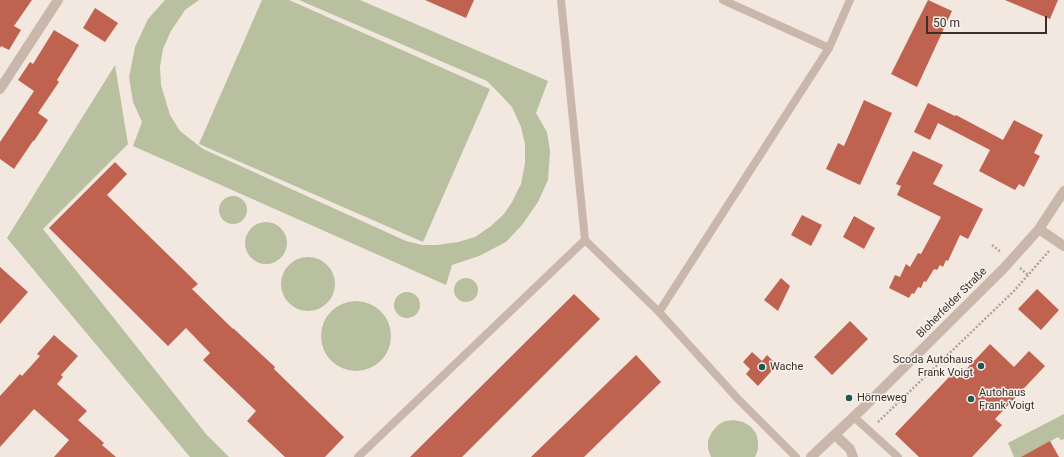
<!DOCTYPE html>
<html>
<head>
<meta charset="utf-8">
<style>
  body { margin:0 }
  #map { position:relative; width:1064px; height:457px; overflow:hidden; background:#f2e8df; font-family:Roboto,sans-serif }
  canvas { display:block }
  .scale { position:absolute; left:926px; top:16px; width:121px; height:18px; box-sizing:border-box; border:2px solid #382e2a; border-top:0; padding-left:5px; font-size:12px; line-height:14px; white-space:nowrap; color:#382e2a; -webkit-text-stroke:3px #f9f2ec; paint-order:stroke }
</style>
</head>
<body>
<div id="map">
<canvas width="1064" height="457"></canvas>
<div class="scale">50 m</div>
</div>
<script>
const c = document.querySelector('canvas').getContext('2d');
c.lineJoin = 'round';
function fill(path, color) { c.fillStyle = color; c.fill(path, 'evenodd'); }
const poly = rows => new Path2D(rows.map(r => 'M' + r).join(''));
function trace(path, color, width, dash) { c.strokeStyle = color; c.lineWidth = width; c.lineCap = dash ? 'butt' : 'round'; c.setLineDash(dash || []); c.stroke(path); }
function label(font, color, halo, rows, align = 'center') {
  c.font = font + ' Roboto,sans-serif'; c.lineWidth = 3; c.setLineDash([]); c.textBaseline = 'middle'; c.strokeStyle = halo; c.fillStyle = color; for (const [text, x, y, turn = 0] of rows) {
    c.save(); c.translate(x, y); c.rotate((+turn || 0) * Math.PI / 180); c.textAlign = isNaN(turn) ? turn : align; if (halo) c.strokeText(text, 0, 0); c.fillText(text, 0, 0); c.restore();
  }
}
const green = poly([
  [165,0,199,0,185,10,171,31,163,49,160,67,161,85,170,115,180,131,203,149,406,241,422,245,437,245,458,242,475,237,491,226,504,214,512,202,521,184,525,163,525,144,521,127,512,107,498,92,487,81,299,0,360,0,548,81,536,113,547,132,550,151,548,180,538,202,522,225,506,242,479,256,452,265,446,285,133,146,142,122,133,102,129,77,135,47,148,19],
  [262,0,289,0,490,89,423,242,199,144],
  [115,65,128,144,43,229,206,434,229,457,190,457,7,238],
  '219 210a14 14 0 1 1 28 0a14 14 0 1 1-28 0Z',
  '245 243a21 21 0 1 1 42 0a21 21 0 1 1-42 0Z',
  '281 284a27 27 0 1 1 54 0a27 27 0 1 1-54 0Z',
  '454 290a12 12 0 1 1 24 0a12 12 0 1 1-24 0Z',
  '394 305a13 13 0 1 1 26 0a13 13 0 1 1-26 0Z',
  '321 336a35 35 0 1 1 70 0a35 35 0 1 1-70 0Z',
  [1064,414,1064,439,1061,440,1058,437,1022,457,1014,457,1008,443],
  [734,420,743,422,750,426,756,433,758,442,758,450,755,457,711,457,708,449,708,440,712,432,718,425,725,421]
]);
const building = poly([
  [0,0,32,0,14,26,21,30,9,50,1,46,0,48],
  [425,0,474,0,466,18],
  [928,0,952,11,917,87,891,74],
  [1005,0,1058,0,1050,19],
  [95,8,118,23,105,42,83,28],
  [54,30,79,45,57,80,59,82,38,113,48,120,34,141,33,141,14,169,0,159,0,142,34,91,18,80,30,62,33,64],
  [864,100,892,113,860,185,826,169,838,143,844,146],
  [928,103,955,116,956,115,1003,140,1014,120,1043,135,1034,153,1040,156,1024,187,1019,184,1015,190,979,171,990,150,938,123,930,140,914,132],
  [913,151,943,165,933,184,983,209,968,239,960,235,948,261,946,260,943,267,940,265,937,270,934,269,926,282,924,281,921,288,918,287,914,294,912,293,909,298,889,288,895,275,900,277,906,264,910,267,918,253,921,254,941,217,897,195,901,186,896,184],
  [115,162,127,174,107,195,198,284,192,289,233,329,233,328,275,367,274,369,344,437,325,457,285,457,247,421,256,411,203,360,210,353,186,328,168,346,49,228],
  [802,215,822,225,811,246,791,235],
  [854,216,875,228,864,249,843,237],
  [0,267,28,292,0,324],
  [781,278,790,286,778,311,764,300],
  [1037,289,1059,310,1041,330,1018,309],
  [574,294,600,319,462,457,410,457],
  [850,321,868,339,832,375,814,357],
  [54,335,78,356,61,375,63,377,57,384,87,411,78,420,104,443,102,445,116,457,54,457,69,440,34,409,0,447,0,396,20,374,22,376,40,356,37,354],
  [990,344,1014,367,1029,351,1045,366,995,419,1002,425,972,457,919,457,895,434,952,374,957,379],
  [752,352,762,361,767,355,777,365,758,386,746,374,750,369,743,362],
  [636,355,661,382,584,457,531,457],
  [1050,441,1059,457,1021,457]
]);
const path = poly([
  [992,245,1001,252],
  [1020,268,1028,275],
  [878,422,1014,291,1049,251]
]);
const service = poly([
  [561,0,585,240,659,312,738,399,796,457],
  [723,0,829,48],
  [659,312,829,48,850,0],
  [854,417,898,457],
  [358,457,585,240]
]);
const minor = poly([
  [0,89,58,0],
  [1039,229,1064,246],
  [835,435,850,449,853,457]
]);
const tertiary = poly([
  [811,457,862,409,1004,268,1039,229,1064,191]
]);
const markers = [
  [981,366,4,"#225757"],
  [762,367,4,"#225757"],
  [849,398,4,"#225757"],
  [971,399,4,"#225757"]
];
const streetNames = [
  ["Bloherfelder Straße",952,303,-45]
];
const poiNames = [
  ["Scoda Autohaus",973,360,"right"],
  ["Frank Voigt",973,373,"right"],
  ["Wache",770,367],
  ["Autohaus",979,393],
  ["Frank Voigt",979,406],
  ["Hörneweg",857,398]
];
fill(green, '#b8c0a0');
fill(building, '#bf6350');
trace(path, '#b5a196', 2.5, [2, 2]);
trace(service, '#c9b7ac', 8);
trace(minor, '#c9b7ac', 10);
trace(tertiary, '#c9b7ac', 10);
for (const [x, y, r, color] of markers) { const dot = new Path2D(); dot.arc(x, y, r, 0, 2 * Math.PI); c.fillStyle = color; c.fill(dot); trace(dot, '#f9f2ec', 1.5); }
label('11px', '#382e2a', '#f9f2ec', streetNames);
label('11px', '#382e2a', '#f9f2ec', poiNames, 'left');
</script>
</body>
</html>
